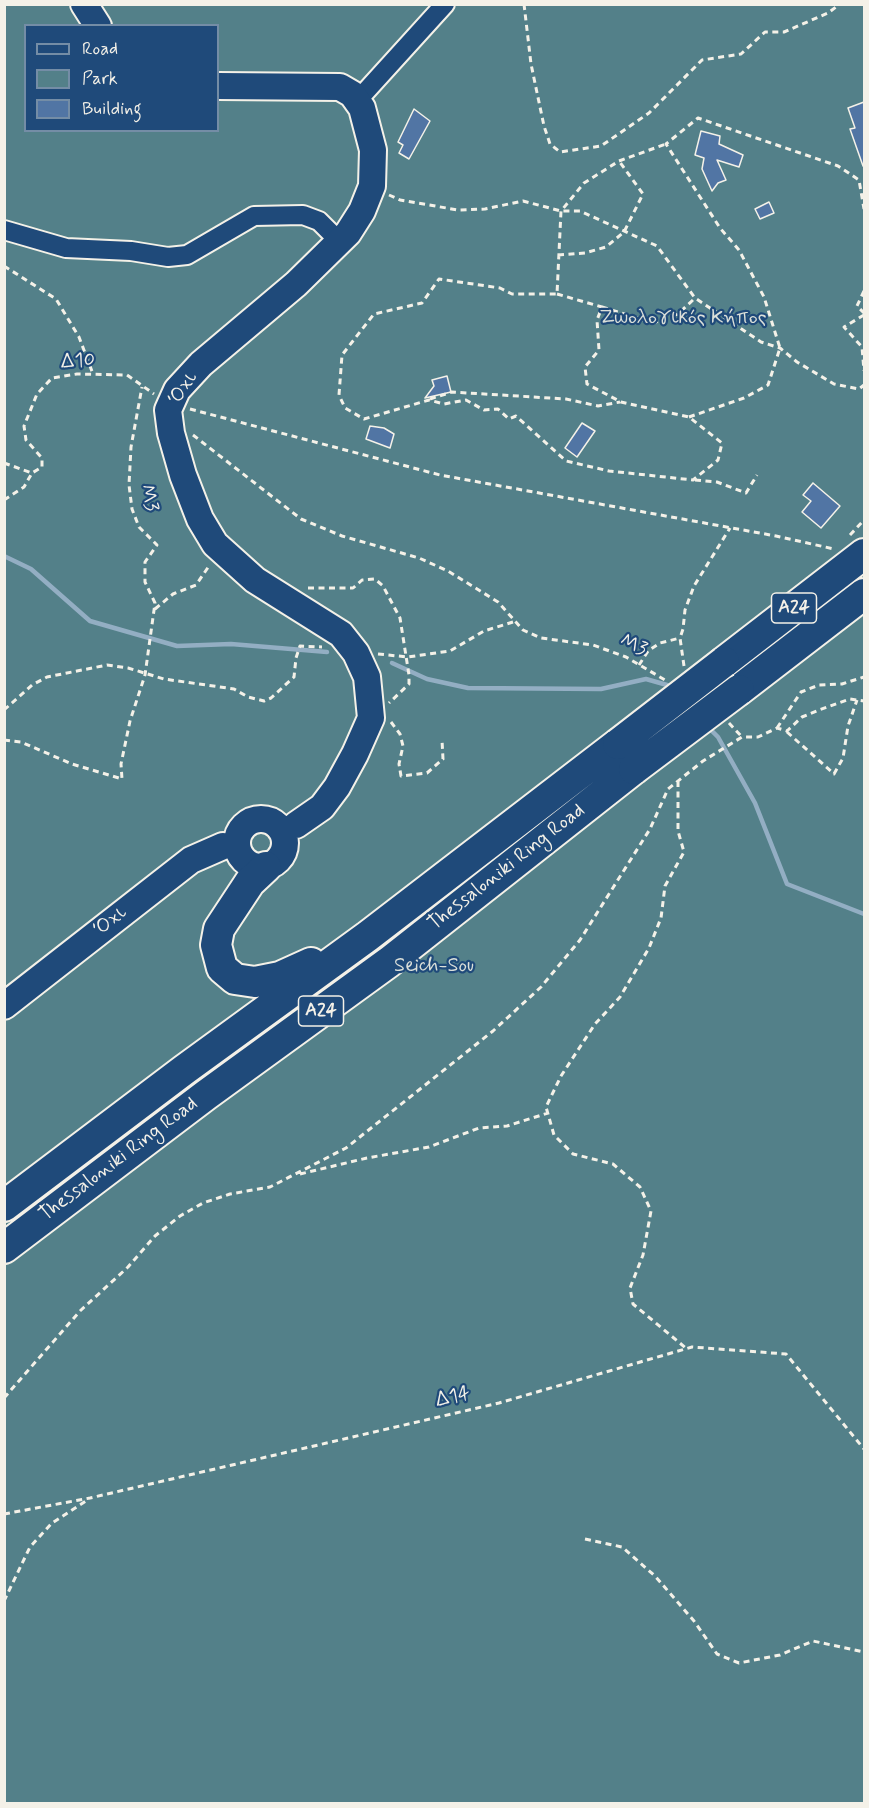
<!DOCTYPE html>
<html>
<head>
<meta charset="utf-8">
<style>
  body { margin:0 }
  #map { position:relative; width:869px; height:1808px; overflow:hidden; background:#1f4a7a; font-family:Mynerve,sans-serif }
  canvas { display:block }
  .frame { position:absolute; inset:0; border:6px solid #f4f1e8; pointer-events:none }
  .legend { position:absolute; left:24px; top:24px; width:195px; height:108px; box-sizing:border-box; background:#1f4a7a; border:2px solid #748da6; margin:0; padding:8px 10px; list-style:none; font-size:18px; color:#f4f1e8 }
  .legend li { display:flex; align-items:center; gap:12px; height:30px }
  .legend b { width:30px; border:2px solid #748da6 }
</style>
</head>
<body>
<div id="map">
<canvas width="869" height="1808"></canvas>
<div class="frame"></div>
<ul class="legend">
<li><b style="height:8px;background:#1f4a7a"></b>Road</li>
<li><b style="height:16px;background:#538089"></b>Park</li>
<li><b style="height:16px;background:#5175a4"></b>Building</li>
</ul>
</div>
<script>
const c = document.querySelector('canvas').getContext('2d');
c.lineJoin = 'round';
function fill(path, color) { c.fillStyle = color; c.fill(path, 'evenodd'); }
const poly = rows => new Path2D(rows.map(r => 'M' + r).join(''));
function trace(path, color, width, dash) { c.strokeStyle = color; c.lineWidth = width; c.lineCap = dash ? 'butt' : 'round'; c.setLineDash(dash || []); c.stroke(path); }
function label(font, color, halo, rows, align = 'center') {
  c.font = font + ' Mynerve,sans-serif'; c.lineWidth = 4.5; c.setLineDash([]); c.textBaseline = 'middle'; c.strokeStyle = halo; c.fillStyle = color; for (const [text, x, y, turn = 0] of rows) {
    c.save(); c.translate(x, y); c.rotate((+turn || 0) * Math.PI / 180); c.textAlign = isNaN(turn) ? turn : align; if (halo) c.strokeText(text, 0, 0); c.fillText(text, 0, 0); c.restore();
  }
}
const green = poly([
  [5,5,864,5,864,1803,5,1804],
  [26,26,218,26,218,130,26,130]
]);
const stream = poly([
  [4,556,31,569,90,621,177,646,231,644,327,652],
  [392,663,427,679,468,688,601,689,646,679,667,685,672,690],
  [707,726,718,737,755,803,787,884,864,914]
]);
const building = poly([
  [864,102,864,166,863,166,850,129,855,128,848,108,864,102],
  [414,109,430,121,409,159,399,153,403,145,398,142,414,109],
  [701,131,720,136,719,144,743,155,739,167,717,160,726,180,718,183,712,191,702,169,704,158,695,155,701,131],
  [769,202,774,213,760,219,755,209,769,202],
  [447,376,451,392,425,398,434,386,432,380,447,376],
  [582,423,595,431,577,457,565,448,582,423],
  [370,426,384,428,394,434,390,448,366,439,370,426],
  [813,483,840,506,821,528,802,512,811,501,803,495,813,483]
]);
const path = poly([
  [524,4,531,64,544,126,550,144,560,152,601,146,649,113,702,60,741,54,765,32,784,32,828,13,840,4],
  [389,195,400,200,458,210,485,209,523,201,561,211,580,211,657,246,695,298,761,342,780,348,797,362,834,384,859,389,864,385],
  [558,255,585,253,606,247,624,232,643,194,619,161],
  [4,266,56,299,79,337,93,374],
  [864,291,857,306,864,313],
  [557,294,602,307,597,320,599,350,585,367,587,384,621,402,689,417,722,443,718,460,693,480,609,471,566,461,516,416,509,419,498,409,484,410,466,400,444,404,429,400,364,419,345,408,339,395,342,355,374,314,422,303,439,279,500,288,512,294,557,294,561,211,584,183,619,161,666,144],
  [602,307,653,323,678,314,694,299],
  [864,315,844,327,862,347,864,371],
  [430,399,452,392,566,399,598,406,620,402],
  [190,409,440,475,776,536,834,549],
  [689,417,744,398,768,385,780,348,764,297,739,250,720,228,666,144,698,118,838,166,859,180,864,209],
  [193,435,301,519,342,536,419,558,448,571,498,602,523,630,541,638,593,645,626,657,665,680],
  [4,463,32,473,42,467,42,458,26,440,24,426,37,394,52,378,77,374,127,375,154,394],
  [695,480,717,482,746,493,757,475],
  [4,500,24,487,32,473],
  [850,535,864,520],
  [308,588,353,588,362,580,375,579,383,586,400,618,409,675,409,684,389,703],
  [155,609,173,594,196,585,209,566],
  [378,654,408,657,450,651,484,631,513,622],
  [639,665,648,651,660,643,680,638],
  [684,666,680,638,683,629,685,610,694,586,730,528],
  [4,710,32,685,47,677,107,665,128,668,164,679,234,689,248,697,264,701,271,698,294,677,296,658,300,646,322,647],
  [391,722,400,734,403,746,399,764,401,776,427,773,443,759,442,740],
  [729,723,742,737],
  [777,728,801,692,819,685,842,684,864,677],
  [787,732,834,774,843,758,848,726,857,700],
  [4,740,21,742,72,764,122,779,121,764,130,721,145,675,155,603,145,582,145,562,157,545,139,527,132,509,129,485,131,447,142,387],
  [678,781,678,831,684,852,665,886,661,918,649,948,620,997,595,1024,561,1076,546,1107,554,1135,573,1154,613,1164,640,1187,651,1211,643,1255,630,1288,633,1304,687,1349],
  [300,1174,367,1158,429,1147,479,1128,507,1126,548,1113],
  [4,1398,80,1311,128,1267,155,1236,180,1216,203,1203,230,1194,270,1187,346,1148,493,1031,541,987,580,940,650,829,668,789,703,761,742,737,758,737,777,728,787,731,802,717,819,710,850,699,864,701],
  [4,1514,90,1498,499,1403,692,1347,786,1354,864,1449],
  [585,1539,622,1547,655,1576,694,1621,717,1654,739,1663,780,1655,813,1641,864,1652],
  [4,1601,30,1547,52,1523,89,1499]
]);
const minor = poly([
  [357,101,445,4],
  [4,230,66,248,131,251,168,257,187,255,254,216,303,215,319,221,340,242]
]);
const secondary = poly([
  [84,4,98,26],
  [218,86,340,87,352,94,362,108,373,150,372,186,362,211,348,233,296,284,201,364,177,390,168,410,171,433,183,475,200,519,215,544,255,580,341,634,356,653,367,677,371,718,355,754,337,787,322,807,296,825],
  '237 843a24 24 0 1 1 48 0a24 24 0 1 1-48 0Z',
  [4,1006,191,860,223,846]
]);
const trunk = poly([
  [724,662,864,554],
  [739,690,864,594],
  [266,867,250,882,219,929,216,945,222,968,235,979,255,982,280,977,311,963],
  [4,1206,184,1070,368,936,618,744],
  [4,1248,206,1095,389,962,634,769]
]);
const trunkBridge = poly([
  [618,744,724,662],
  [634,769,739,690]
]);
const shields = [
  [794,608,45],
  [321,1011,45]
];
const shieldNames = [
  ["Α24",794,608],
  ["Α24",321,1011]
];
const parkNames = [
  ["Ζωολογικός Κήπος",683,319],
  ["Seich-Sou",434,967]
];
const streetNames = [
  ["Δ10",78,362,-4],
  ["Όχι",184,389,-56],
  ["Μ3",148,498,79],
  ["Μ3",633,646,26],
  ["Thessaloniki Ring Road",507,868,-38],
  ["Όχι",111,922,-38],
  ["Thessaloniki Ring Road",119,1160,-37],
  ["Δ14",453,1398,-13]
];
fill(green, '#538089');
trace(stream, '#93aec3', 4.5);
fill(building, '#5175a4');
trace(building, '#f4f1e8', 1.5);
trace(minor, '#f4f1e8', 22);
trace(secondary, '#f4f1e8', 30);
trace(trunk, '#f4f1e8', 34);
trace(path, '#f4f1e8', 3, [6, 4.5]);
trace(minor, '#1f4a7a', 18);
trace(secondary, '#1f4a7a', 26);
trace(trunk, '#1f4a7a', 30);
trace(trunkBridge, '#f4f1e8', 34, []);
trace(trunkBridge, '#1f4a7a', 30);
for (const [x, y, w] of shields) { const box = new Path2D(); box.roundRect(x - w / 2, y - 15, w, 30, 4.5); c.fillStyle = '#1f4a7a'; c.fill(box); trace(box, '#f4f1e8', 1.5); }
label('bold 18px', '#f4f1e8', null, shieldNames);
label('20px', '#dce0da', '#1f4a7a', parkNames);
label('20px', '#f4f1e8', '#1f4a7a', streetNames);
</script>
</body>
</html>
